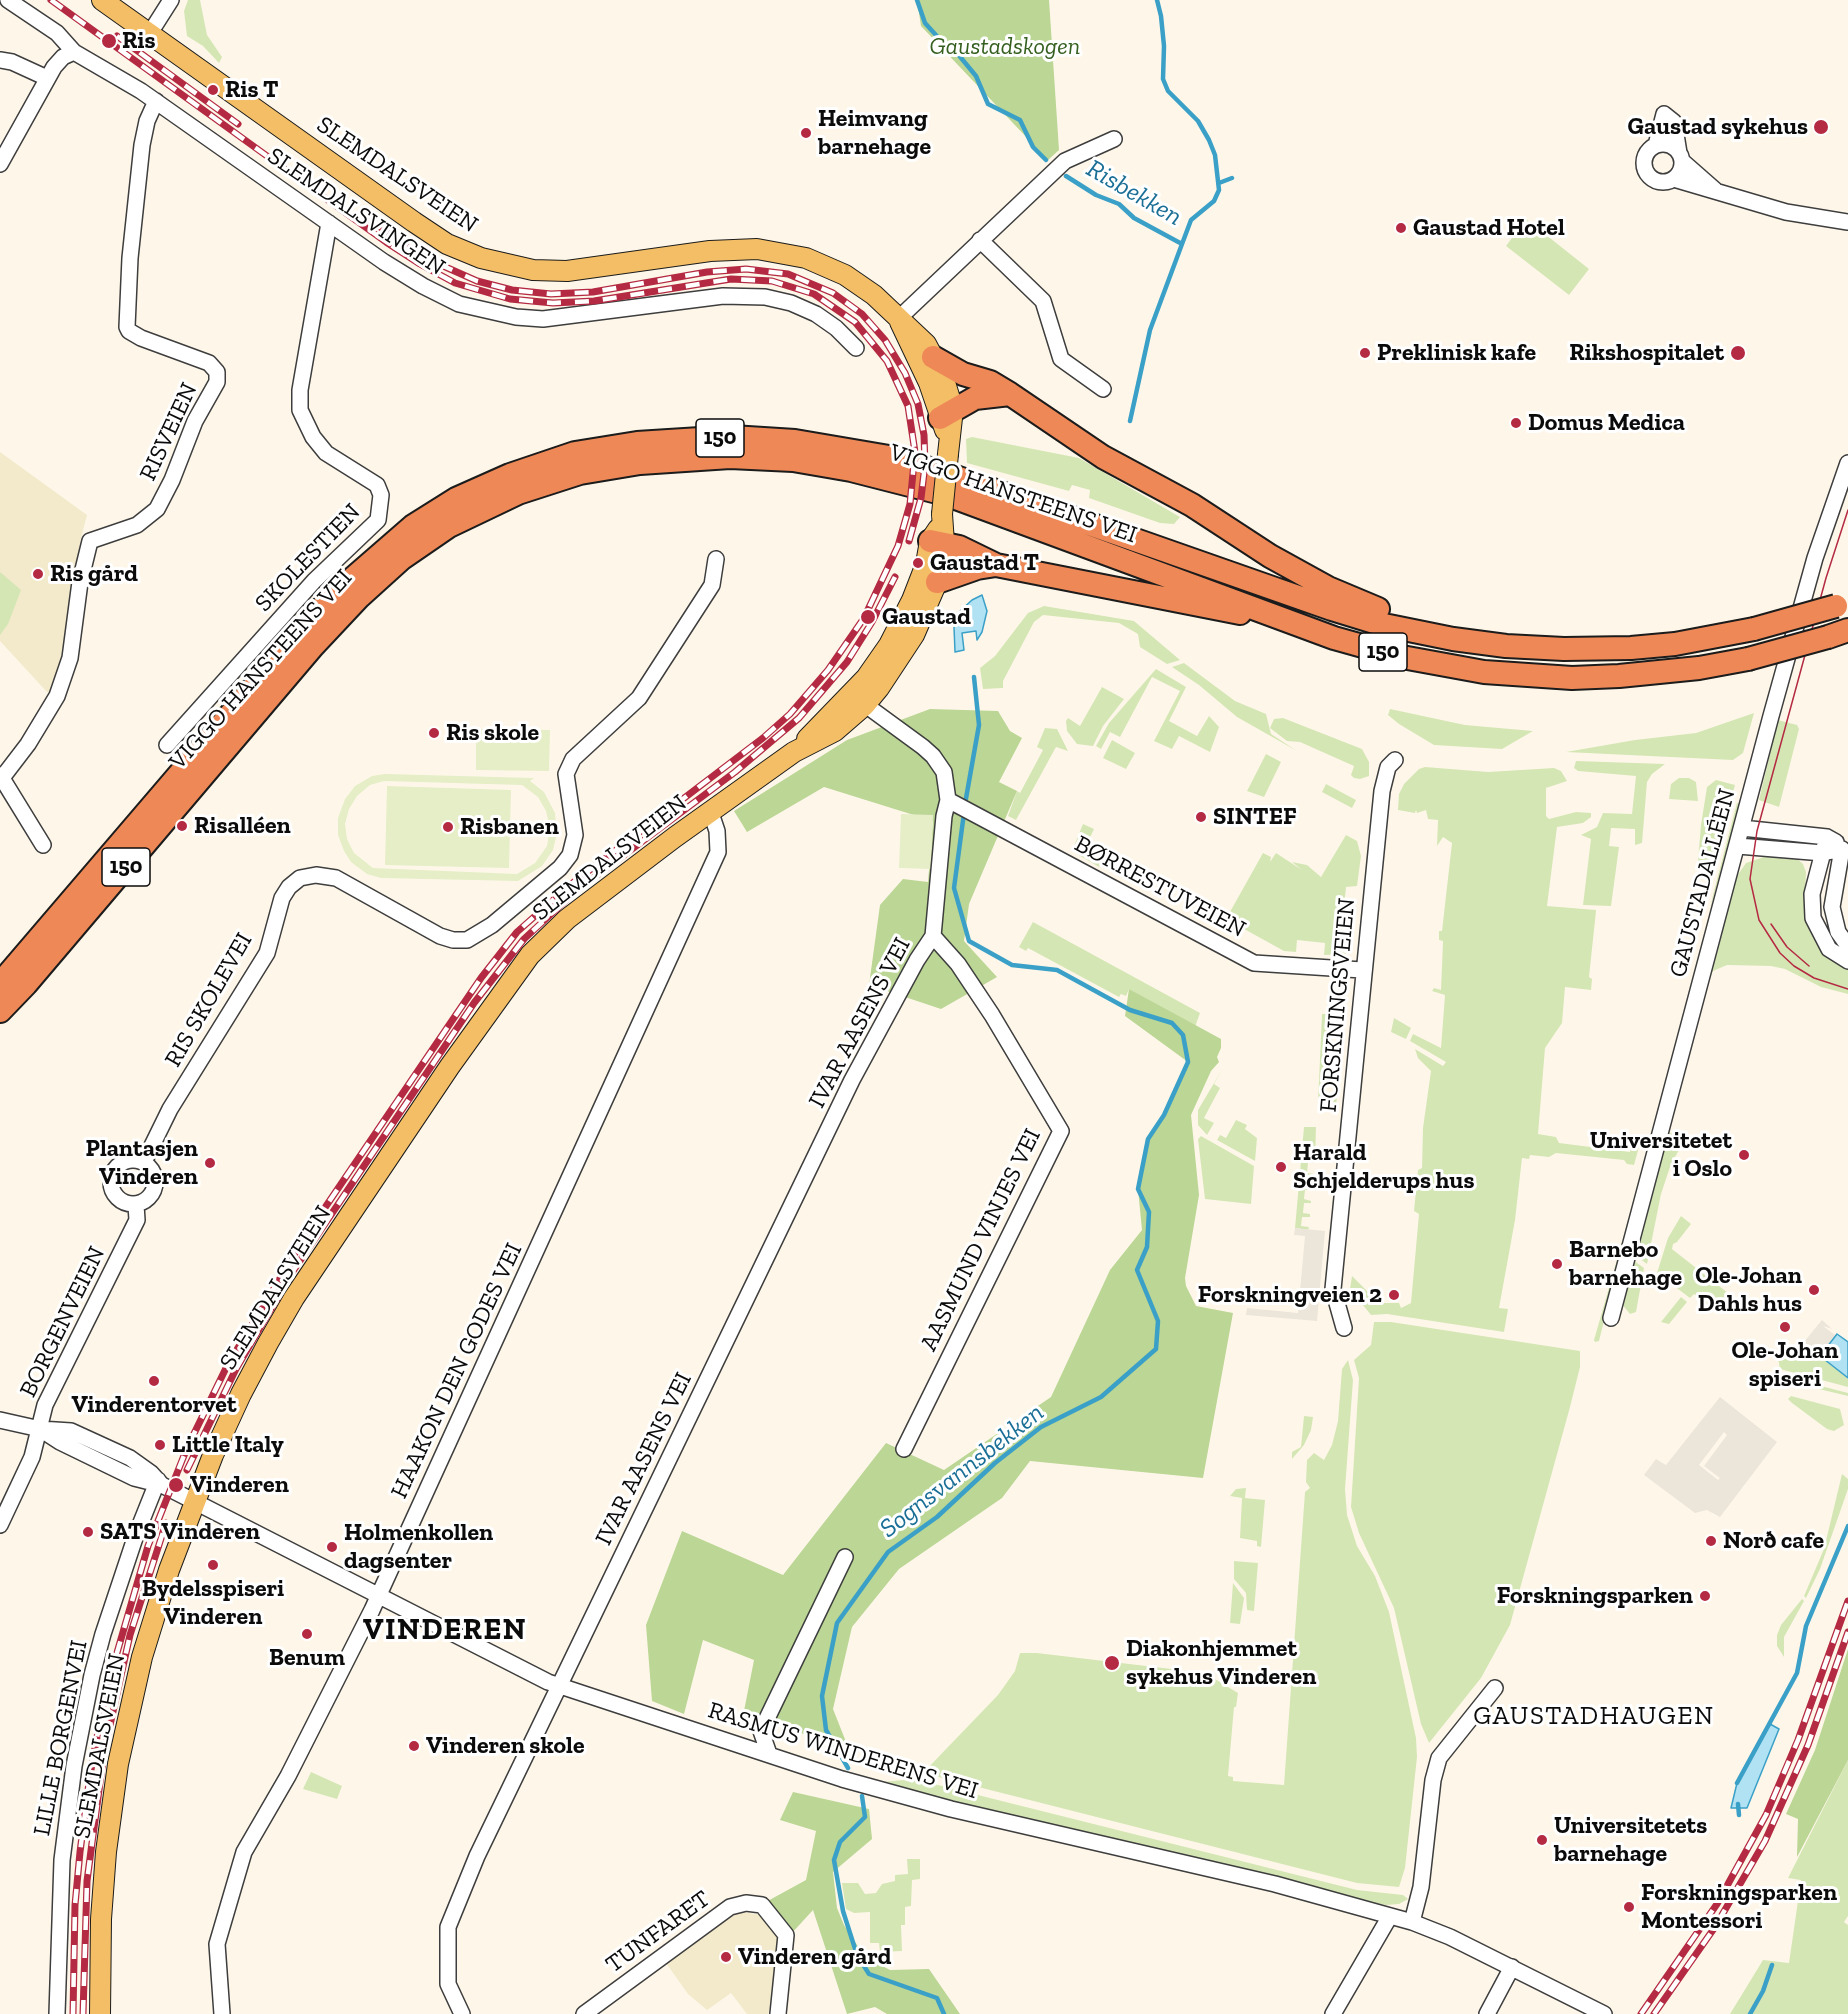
<!DOCTYPE html>
<html>
<head>
<meta charset="utf-8">
<style>
  body { margin:0 }
  canvas { display:block; background:#fef7e9 }
</style>
</head>
<body>
<canvas width="1848" height="2014"></canvas>
<script>
const c = document.querySelector('canvas').getContext('2d');
c.lineJoin = 'round';
function fill(path, color) { c.fillStyle = color; c.fill(path, 'evenodd'); }
const poly = rows => new Path2D(rows.map(r => 'M' + r).join(''));
function trace(path, color, width, dash) { c.strokeStyle = color; c.lineWidth = width; c.lineCap = dash ? 'butt' : 'round'; c.setLineDash(dash || []); c.stroke(path); }
function label(font, color, halo, rows, align = 'center') {
  c.font = font + ' "Zilla Slab",serif'; c.lineWidth = 6; c.setLineDash([]); c.textBaseline = 'middle'; c.strokeStyle = halo; c.fillStyle = color; for (const [text, x, y, turn = 0] of rows) {
    c.save(); c.translate(x, y); c.rotate((+turn || 0) * Math.PI / 180); c.textAlign = isNaN(turn) ? turn : align; if (halo) c.strokeText(text, 0, 0); c.fillText(text, 0, 0); c.restore();
  }
}
const farmland = poly([
  [0,452,87,515,80,542,63,656,54,692,47,692,0,641],
  [741,1912,762,1915,777,1935,779,1943,775,1986,768,2014,747,2014,731,1993,707,2010,688,1994,666,1963,727,1917]
]);
const green = poly([
  [188,0,200,0,207,35,222,57,219,63,203,46,187,36,184,11],
  [1526,219,1589,269,1569,295,1506,246],
  [972,437,1079,458,1180,517,1174,524,1160,523,1089,498,1090,490,1072,485,1069,491,967,463,966,439],
  [0,572,21,590,8,624,0,635],
  [1044,606,1134,621,1180,660,1167,664,1140,647,1138,634,1119,623,1043,615,1034,622,1003,681,1003,688,983,689,980,668,995,656,1028,613],
  [1184,663,1235,701,1266,714,1271,734,1297,751,1237,717,1199,685,1172,667],
  [1156,669,1186,687,1169,721,1197,736,1209,716,1219,727,1210,752,1179,736,1172,749,1154,741,1180,691,1152,677,1120,737,1110,732,1101,749,1096,746,1109,723],
  [1102,687,1124,699,1103,726,1093,746,1077,744,1067,731,1066,721,1068,718,1080,726],
  [1390,709,1465,725,1533,731,1502,749,1434,745,1399,724,1388,715],
  [1754,713,1743,753,1733,760,1566,752,1635,740,1696,733],
  [1283,718,1362,749,1369,762,1369,776,1360,779,1354,778,1351,775,1354,766,1300,742,1287,741,1270,728,1274,719],
  [1778,720,1797,725,1799,729,1779,807,1759,800],
  [1045,728,1057,729,1068,751,1056,747,1016,820,1008,816,1017,791,1020,793,1043,750,1037,747],
  [1112,740,1135,753,1126,769,1103,758],
  [1266,754,1281,762,1264,797,1247,791],
  [1576,761,1665,764,1652,774,1647,782,1642,843,1635,845,1635,829,1611,828,1609,846,1619,847,1611,906,1583,905,1591,839,1581,835,1597,827,1603,813,1632,814,1636,776,1578,771,1574,768],
  [1425,767,1488,772,1554,768,1561,771,1567,781,1546,788,1546,816,1549,819,1576,812,1591,813,1591,817,1583,823,1557,827,1547,906,1596,910,1596,911,1589,977,1592,979,1591,990,1565,987,1562,1023,1545,1048,1538,1134,1556,1137,1559,1143,1630,1152,1633,1135,1642,1136,1634,1165,1627,1164,1624,1160,1556,1153,1549,1157,1530,1155,1529,1159,1522,1158,1515,1220,1499,1308,1508,1309,1504,1332,1387,1314,1371,1315,1350,1289,1352,1276,1379,1303,1399,1303,1401,1308,1411,1303,1419,1214,1414,1211,1418,1170,1422,1168,1423,1128,1431,1071,1418,1058,1415,1049,1443,1066,1446,1062,1410,1041,1413,1034,1441,1048,1445,995,1432,991,1434,988,1441,990,1443,941,1439,940,1439,931,1442,931,1452,843,1443,837,1437,846,1438,820,1428,819,1426,810,1417,813,1416,810,1415,813,1398,810,1399,794,1404,784,1419,769],
  [1679,778,1689,778,1696,782,1698,801,1669,799,1671,784],
  [1716,780,1735,785,1702,904,1702,894,1711,863,1698,861,1701,825,1707,787],
  [1326,784,1356,800,1352,808,1322,792],
  [1737,803,1740,804,1710,909,1713,895],
  [1083,824,1094,829,1082,854,1101,863,1099,867,1072,851],
  [1346,835,1357,841,1361,856,1357,886,1346,887,1340,951,1347,954,1324,955,1325,943,1297,940,1296,952,1284,951,1226,919,1263,853,1271,857,1270,862,1276,853,1302,870,1292,862,1307,865,1321,877],
  [1767,856,1795,857,1803,864,1806,872,1805,897,1836,962,1848,969,1848,994,1821,987,1785,969,1771,966,1727,965,1713,971,1707,980,1737,876,1746,863],
  [1033,922,1200,1013,1195,1027,1129,989,1126,996,1121,994,1119,997,1028,948,1026,951,1019,947],
  [1322,1014,1336,1014,1335,1026,1329,1025,1322,1103,1318,1103],
  [1394,1018,1411,1028,1406,1039,1391,1032],
  [1340,1027,1343,1027,1336,1108,1333,1107],
  [1223,1068,1214,1084,1220,1088,1204,1118,1214,1123,1207,1135,1198,1125,1198,1110],
  [1236,1120,1247,1125,1245,1129,1257,1138,1255,1161,1217,1140,1220,1135,1226,1138],
  [1304,1127,1316,1127,1315,1163,1308,1163,1307,1173,1314,1174,1314,1176,1306,1176,1305,1186,1313,1187,1312,1190,1305,1190,1304,1199,1311,1201,1311,1203,1304,1203,1303,1213,1310,1214,1310,1217,1302,1217,1301,1226,1309,1227,1308,1230,1295,1228],
  [1667,1130,1683,1143,1671,1164,1661,1194,1647,1264,1635,1255],
  [1201,1136,1254,1166,1251,1204,1205,1199,1198,1139],
  [1634,1200,1599,1341,1595,1342,1594,1340],
  [1681,1216,1691,1224,1677,1242,1673,1244,1672,1249,1733,1297,1725,1307,1723,1305,1717,1312,1694,1294,1690,1298,1657,1273,1668,1238],
  [1633,1260,1644,1268,1636,1312,1630,1314,1621,1303],
  [1681,1297,1687,1302,1669,1324,1661,1322],
  [1374,1322,1391,1322,1580,1351,1580,1367,1570,1407,1510,1625,1481,1678,1429,1743,1421,1724,1394,1608,1359,1533,1351,1507,1359,1378,1354,1360,1371,1345],
  [1783,1354,1790,1357,1795,1354,1820,1356,1848,1379,1848,1387,1780,1369,1778,1358],
  [1348,1360,1353,1380,1345,1489,1347,1515,1357,1546,1375,1576,1389,1612,1416,1738,1417,1757,1405,1868,1399,1887,1357,1883,923,1773,998,1695,1015,1671,1020,1653,1037,1653,1205,1673,1238,1693,1236,1707,1234,1707,1228,1776,1233,1777,1233,1781,1284,1785,1305,1492,1310,1488,1306,1482,1307,1460,1314,1453,1324,1460,1332,1445,1338,1421,1342,1369],
  [1786,1377,1848,1393,1848,1396,1786,1381,1783,1378],
  [1791,1396,1840,1409,1844,1425,1834,1431,1827,1429,1792,1403,1788,1399],
  [1304,1416,1313,1417,1311,1430,1304,1445,1292,1459,1292,1452,1301,1447],
  [1842,1474,1848,1479,1848,1489,1820,1569,1806,1598,1804,1596,1824,1549],
  [1246,1488,1245,1498,1265,1500,1261,1547,1257,1546,1257,1541,1240,1538,1242,1498,1230,1496,1236,1489],
  [1234,1561,1258,1563,1254,1611,1247,1610,1246,1593,1234,1579],
  [1233,1583,1244,1598,1240,1624,1230,1623],
  [1802,1599,1804,1601,1784,1637,1784,1657,1777,1646,1777,1635,1781,1625],
  [1848,1760,1848,1916,1844,1922,1848,1925,1848,2014,1730,2014,1763,1960,1789,1963,1801,1880,1788,1878],
  [311,1772,342,1786,337,1799,303,1789],
  [914,1779,1357,1890,1403,1895,1408,1899,1399,1904,1386,1905,1354,1899,1293,1881,964,1804,883,1782],
  [907,1859,920,1859,920,1879,912,1880,911,1906,905,1907,905,1925,901,1925,902,1951,880,1952,879,1943,870,1943,870,1912,854,1913,846,1909,842,1883,858,1883,865,1894,876,1893,882,1884,895,1881,895,1875,908,1874]
]);
const forest = poly([
  [917,0,1049,0,1059,150,1048,160,921,26],
  [930,709,998,711,1010,731,1022,738,999,782,1017,791,969,904,964,941,997,977,941,1009,869,985,880,905,903,879,928,882,933,821,824,787,747,832,734,811,847,740],
  [1129,989,1221,1039,1221,1048,1217,1057,1219,1062,1211,1071,1191,1115,1199,1195,1185,1278,1186,1286,1196,1306,1233,1313,1203,1478,1030,1461,1002,1498,899,1569,852,1627,833,1709,850,1752,744,1711,754,1660,703,1640,684,1714,652,1701,646,1625,682,1531,783,1575,886,1443,944,1470,1051,1397,1110,1270,1142,1230,1138,1189,1148,1139,1164,1115,1188,1062,1125,1016],
  [1848,1649,1848,1760,1797,1857,1798,1819,1786,1814,1815,1750],
  [793,1792,869,1809,872,1839,833,1872,837,1908,844,1925,865,1957,890,1970,929,1969,960,2014,887,2014,875,2007,847,2014,813,1910,791,1934,764,1903,806,1880,816,1831,780,1820]
]);
const pitch = poly([
  [476,729,550,730,549,771,476,770],
  [385,774,534,778,530,781,544,792,555,813,557,833,553,850,542,866,518,881,381,878,367,874,351,862,344,851,338,835,338,818,345,799,355,786,372,776],
  [384,781,522,785,538,797,546,811,550,828,547,846,535,863,517,874,373,868,354,853,347,839,345,824,349,809,357,796,370,785],
  [387,786,511,790,509,868,385,865],
  [901,814,933,815,931,869,899,868]
]);
const plaza = poly([
  [1295,1228,1325,1231,1317,1321,1246,1315,1247,1308,1298,1313,1305,1236,1294,1235],
  [1822,1320,1832,1329,1823,1326,1835,1335,1820,1356,1794,1354],
  [1720,1397,1777,1442,1720,1517,1707,1510,1695,1513,1644,1475,1656,1459,1666,1465],
  [1724,1432,1727,1435,1704,1466,1720,1478,1718,1480,1699,1465]
]);
const water = poly([
  [982,595,987,611,982,632,977,640,976,631,962,633,964,650,955,652,954,627,959,612,972,600,982,595],
  [1837,1334,1848,1342,1848,1378,1820,1356,1837,1334],
  [1770,1724,1779,1729,1747,1808,1731,1808,1737,1783,1770,1724]
]);
const stream = poly([
  [917,0,925,23,944,44,952,47,976,76,988,104,1020,120,1033,147,1046,160],
  [1066,176,1096,195,1119,204,1134,218,1182,244],
  [1219,183,1232,178],
  [1130,421,1150,330,1182,244,1191,220,1214,201,1219,190,1215,155,1209,140,1198,121,1168,91,1163,79,1164,46,1161,16,1157,0],
  [965,804,979,725,974,677],
  [848,1768,826,1730,822,1696,837,1623,888,1552,937,1517,995,1463,1041,1427,1101,1397,1156,1349,1158,1321,1137,1270,1147,1247,1149,1212,1138,1189,1148,1139,1164,1115,1188,1062,1183,1035,1172,1023,1130,1010,1057,970,1012,965,969,941,954,888,964,813],
  [1737,1783,1797,1673,1806,1626,1848,1526],
  [862,1796,865,1817,840,1842,834,1860,843,1911,857,1955,869,1974,937,1998,944,2014],
  [1738,1804,1739,1815],
  [1750,2014,1763,1991,1772,1965]
]);
const minor = poly([
  [8,0,57,33,74,52,141,91,384,262,423,286,459,304,516,317,543,319,723,296,765,297,791,303,816,314,836,328,856,348],
  [150,33,171,0],
  [0,60,12,62,47,78],
  '1644 163a19 19 0 1 1 38 0a19 19 0 1 1-38 0Z',
  [1656,145,1664,114,1674,122,1679,153],
  [1682,161,1715,190],
  [0,164,54,67,63,57,74,52],
  [1674,179,1786,212,1848,222],
  [980,240,1043,301,1061,359,1103,389],
  [898,319,1065,161,1114,139],
  [856,698,923,747,933,756,944,772,948,800,944,816,933,936,958,964,992,1015,1061,1131,904,1449],
  [167,745,314,581,378,520,381,495,377,485,326,453,313,437,300,410,300,390,329,223],
  [0,775,43,845],
  [2,778,28,744,57,696,70,658,80,582,90,541,137,525,157,509,172,480,195,421,217,382,217,372,209,363,141,338,129,331,127,327,130,258,142,145,147,121,156,101],
  [948,800,1254,963,1362,970],
  [1742,828,1827,837,1836,842],
  [1827,837,1812,894,1813,918,1829,949,1848,961],
  [1738,846,1823,853,1842,849],
  [1842,849,1832,907,1838,932,1848,946],
  '111 1182a22 22 0 1 1 44 0a22 22 0 1 1-44 0Z',
  [144,1162,170,1109,267,953,282,898,289,887,300,878,316,875,336,878,440,936,453,940,467,940,492,925,560,868,570,855,575,835,566,774,573,759,639,698,712,585,716,559],
  [1611,1318,1771,716,1815,558,1848,463],
  [1344,1328,1333,1289,1382,791,1388,767,1395,760],
  [0,1420,40,1429,71,1431,130,1458,151,1473,162,1485],
  [40,1429,60,1442,134,1478,162,1485,548,1682,842,1779,951,1809,1275,1884,1412,1922,1450,1937,1604,2014],
  [0,1525,32,1457,45,1405,137,1220,136,1205],
  [769,1754,761,1731,845,1557],
  [1412,1922,1421,1887,1433,1780,1439,1758,1495,1688],
  [57,2014,62,1860,74,1766,92,1675,103,1634,136,1535,158,1480],
  [222,2014,217,1944,244,1852,288,1776,372,1610,718,852,717,831,711,813],
  [462,2014,448,1984,448,1927,477,1856,852,1080,917,960,933,936],
  [584,2014,730,1907,746,1903,762,1905,786,1935,778,2014],
  [1333,2014,1390,1916],
  [1487,2014,1512,1967]
]);
const major = poly([
  [102,0,414,222,447,244,481,258,533,270,567,271,710,251,757,249,806,258,845,275,874,295,926,344,943,376,953,409,948,454],
  [900,322,929,383,945,430],
  [807,739,866,678,889,645,912,600,926,564,930,541,938,529],
  [100,2014,101,1919,106,1852,118,1764,142,1657,169,1570,213,1455,241,1394,268,1343,294,1298,450,1066,530,955,567,919,675,837,794,752,835,731,865,705,879,688,914,635,937,582,944,543,942,514]
]);
const highway = poly([
  [933,357,963,374,990,382,1010,394,1103,457,1192,505,1270,556,1328,588,1378,609],
  [940,418,975,398,1010,394],
  [930,541,959,547,996,565,1240,613],
  [937,582,977,568,996,565],
  [1828,637,1848,630],
  [0,984,320,610,344,586,413,526,456,499,510,475,575,453,637,443,732,437,795,441,889,457,950,475,1332,609,1384,625,1453,639,1506,646,1564,649,1631,648,1675,644,1754,629],
  [0,1011,26,984,313,646,359,597,401,559,449,526,518,493,580,473,640,463,730,457,793,460,851,470,945,494,1334,638,1402,657,1484,672,1572,678,1619,676,1699,668,1748,659]
]);
const tram = poly([
  [1848,510,1826,578,1757,831,1750,879,1759,920,1780,953,1794,966,1814,978,1848,989],
  [1771,924,1787,947,1809,966]
]);
const rail = poly([
  [51,0,386,242,420,264,455,283,510,299,553,303,594,301,731,279,772,281,814,294,855,322,887,361,908,406,915,452,910,504,898,546,864,618,828,670,790,714,763,738,570,885,517,932,481,978,305,1237,227,1366,187,1448,148,1546,105,1694,90,1775,80,1852,75,1905,73,2014],
  [117,36,238,124],
  [369,219,408,247,441,265,477,281,512,290,551,294,593,292,707,272,746,269,788,274,833,293,862,314,885,340,905,373,918,404,924,435,925,465,921,498,909,541],
  [291,1274,474,1003,524,939,576,891,735,772,799,718,847,662,872,622,895,577],
  [187,1470,236,1369,279,1295],
  [83,2014,87,1881,104,1752,130,1635,166,1523],
  [1641,2014,1717,1904,1766,1815,1798,1740,1848,1601],
  [1654,2014,1715,1927,1765,1841,1808,1745,1848,1632]
]);
const majorBridge = poly([
  [942,514,948,454]
]);
const highwayBridge = poly([
  [1754,629,1836,606],
  [1748,659,1828,637]
]);
const markers = [
  [109,41,8,"#b42a42"],
  [213,90,6,"#b42a42"],
  [1821,127,8,"#b42a42"],
  [806,133,6,"#b42a42"],
  [1401,228,6,"#b42a42"],
  [1365,353,6,"#b42a42"],
  [1738,353,8,"#b42a42"],
  [1516,423,6,"#b42a42"],
  [918,563,6,"#b42a42"],
  [38,574,6,"#b42a42"],
  [868,617,8,"#b42a42"],
  [434,733,6,"#b42a42"],
  [1201,817,6,"#b42a42"],
  [182,826,6,"#b42a42"],
  [448,827,6,"#b42a42"],
  [1744,1155,6,"#b42a42"],
  [210,1163,6,"#b42a42"],
  [1281,1167,6,"#b42a42"],
  [1557,1264,6,"#b42a42"],
  [1814,1290,6,"#b42a42"],
  [1394,1295,6,"#b42a42"],
  [1785,1327,6,"#b42a42"],
  [154,1381,6,"#b42a42"],
  [160,1445,6,"#b42a42"],
  [176,1485,8,"#b42a42"],
  [88,1532,6,"#b42a42"],
  [1711,1541,6,"#b42a42"],
  [332,1547,6,"#b42a42"],
  [213,1565,6,"#b42a42"],
  [1705,1596,6,"#b42a42"],
  [307,1634,6,"#b42a42"],
  [1112,1663,8,"#b42a42"],
  [414,1746,6,"#b42a42"],
  [1542,1840,6,"#b42a42"],
  [1629,1907,6,"#b42a42"],
  [726,1957,6,"#b42a42"]
];
const shields = [
  [720,438,48],
  [1383,652,48],
  [126,867,48]
];
const shieldNames = [
  ["150",720,438],
  ["150",1383,652],
  ["150",126,867]
];
const poiNames = [
  ["Ris",122,41],
  ["Ris T",225,90],
  ["Heimvang",818,119],
  ["barnehage",818,147],
  ["Gaustad sykehus",1808,127,"right"],
  ["Gaustad Hotel",1413,228],
  ["Preklinisk kafe",1377,353],
  ["Rikshospitalet",1724,353,"right"],
  ["Domus Medica",1528,423],
  ["Gaustad T",930,563],
  ["Ris gård",50,574],
  ["Gaustad",882,617],
  ["Ris skole",446,733],
  ["SINTEF",1213,817],
  ["Risalléen",194,826],
  ["Risbanen",460,827],
  ["Universitetet",1732,1141,"right"],
  ["i Oslo",1732,1169,"right"],
  ["Plantasjen",198,1149,"right"],
  ["Vinderen",198,1177,"right"],
  ["Harald",1293,1153],
  ["Schjelderups hus",1293,1181],
  ["Barnebo",1569,1250],
  ["barnehage",1569,1278],
  ["Ole-Johan",1802,1276,"right"],
  ["Dahls hus",1802,1304,"right"],
  ["Forskningveien 2",1382,1295,"right"],
  ["Ole-Johan",1785,1351,"center"],
  ["spiseri",1785,1379,"center"],
  ["Vinderentorvet",154,1405,"center"],
  ["Little Italy",172,1445],
  ["Vinderen",190,1485],
  ["SATS Vinderen",100,1532],
  ["Holmenkollen",344,1533],
  ["dagsenter",344,1561],
  ["Norð cafe",1723,1541],
  ["Bydelsspiseri",213,1589,"center"],
  ["Vinderen",213,1617,"center"],
  ["Forskningsparken",1693,1596,"right"],
  ["Diakonhjemmet",1126,1649],
  ["sykehus Vinderen",1126,1677],
  ["Benum",307,1658,"center"],
  ["Vinderen skole",426,1746],
  ["Universitetets",1554,1826],
  ["barnehage",1554,1854],
  ["Forskningsparken",1641,1893],
  ["Montessori",1641,1921],
  ["Vinderen gård",738,1957]
];
const parkNames = [
  ["Gaustadskogen",1005,47]
];
const streetNames = [
  ["SLEMDALSVEIEN",397,175,34],
  ["SLEMDALSVINGEN",356,212,34],
  ["RISVEIEN",169,432,-65],
  ["VIGGO HANSTEENS VEI",1013,494,19],
  ["SKOLESTIEN",308,558,-46],
  ["VIGGO HANSTEENS VEI",261,670,-48],
  ["SLEMDALSVEIEN",610,858,-38],
  ["GAUSTADALLÉEN",1703,883,-75],
  ["BØRRESTUVEIEN",1160,887,28],
  ["RIS SKOLEVEI",209,1000,-60],
  ["FORSKNINGSVEIEN",1338,1005,-85],
  ["IVAR AASENS VEI",860,1023,-62],
  ["AASMUND VINJES VEI",981,1240,-64],
  ["SLEMDALSVEIEN",276,1288,-58],
  ["BORGENVEIEN",63,1322,-64],
  ["HAAKON DEN GODES VEI",457,1371,-65],
  ["IVAR AASENS VEI",644,1459,-64],
  ["LILLE BORGENVEI",61,1738,-79],
  ["SLEMDALSVEIEN",100,1746,-79],
  ["RASMUS WINDERENS VEI",843,1751,17],
  ["TUNFARET",658,1932,-36]
];
const waterNames = [
  ["Risbekken",1134,193,30],
  ["Sognsvannsbekken",962,1471,-38]
];
const neighbourhoodNames = [
  ["GAUSTADHAUGEN",1594,1717]
];
const districtNames = [
  ["VINDEREN",445,1630]
];
fill(farmland, '#f2eacb');
fill(green, '#d5e6b5');
fill(forest, '#bbd695');
fill(pitch, '#e5eec7');
fill(plaza, '#ece5da');
fill(water, '#b1e2f3');
trace(water, '#3ba0c7', 1.5);
trace(stream, '#3ba0c7', 4.5);
trace(minor, '#3e3e3e', 18);
trace(major, '#1c1c1c', 22);
trace(highway, '#1c1c1c', 26);
trace(minor, '#fff', 15);
trace(major, '#f3be65', 20);
trace(highway, '#ee8957', 22);
trace(tram, '#b42a42', 1.5);
trace(rail, '#b42a42', 7);
trace(rail, '#fff', 4.5, [14]);
trace(majorBridge, '#1c1c1c', 22, []);
trace(highwayBridge, '#1c1c1c', 26, []);
trace(majorBridge, '#f3be65', 20);
trace(highwayBridge, '#ee8957', 22);
for (const [x, y, r, color] of markers) { const dot = new Path2D(); dot.arc(x, y, r, 0, 2 * Math.PI); c.fillStyle = color; c.fill(dot); trace(dot, '#fff', 2); }
for (const [x, y, w] of shields) { const box = new Path2D(); box.roundRect(x - w / 2, y - 19, w, 38, 4.5); c.fillStyle = '#fff'; c.fill(box); trace(box, '#0b0b0b', 1.5); }
label('bold 22px', '#0b0b0b', null, shieldNames);
label('bold 24px', '#0b0b0b', '#fff', poiNames, 'left');
label('italic 24px', '#345f1f', '#fff', parkNames);
label('24px', '#0b0b0b', '#fff', streetNames);
label('italic 26px', '#1b6f96', '#fff', waterNames);
c.letterSpacing = '1.5px';
label('26px', '#0b0b0b', '#fff', neighbourhoodNames);
c.letterSpacing = '0px';
c.letterSpacing = '1.5px';
label('bold 30px', '#0b0b0b', '#fff', districtNames);
c.letterSpacing = '0px';
</script>
</body>
</html>
